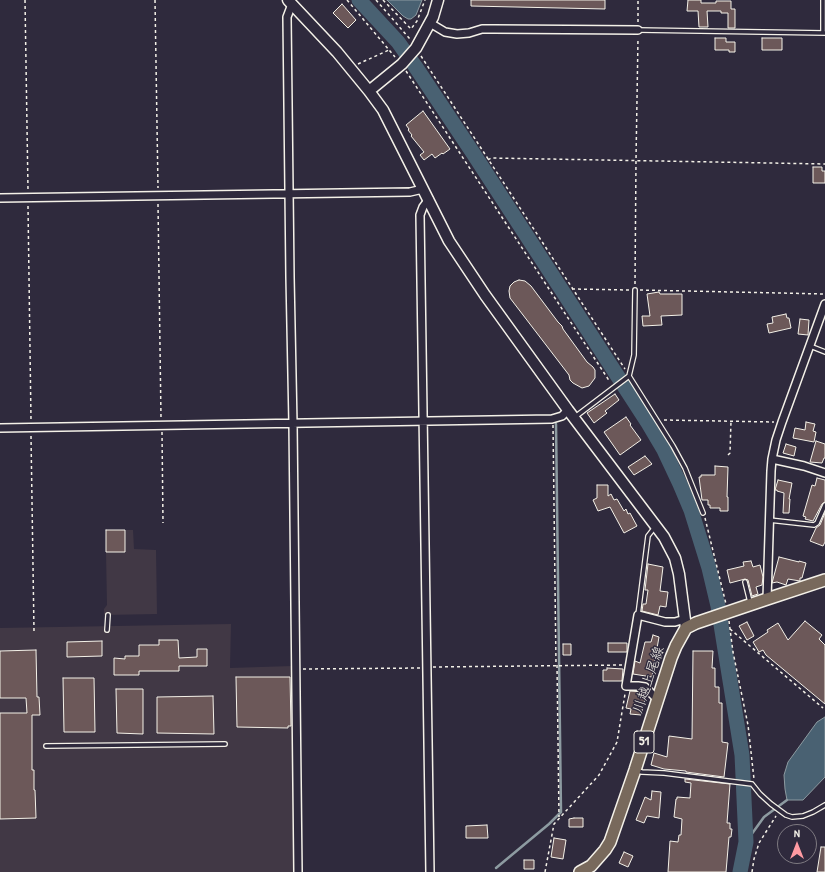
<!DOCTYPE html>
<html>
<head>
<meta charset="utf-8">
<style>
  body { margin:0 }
  #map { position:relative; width:825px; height:872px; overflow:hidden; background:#2f2a3d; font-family:"Patrick Hand",sans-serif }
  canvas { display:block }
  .north { position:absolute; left:777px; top:824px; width:40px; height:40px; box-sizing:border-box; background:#2f2a3d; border:1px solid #7e7a81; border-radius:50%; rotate:0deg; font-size:11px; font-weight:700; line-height:16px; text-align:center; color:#f4f1e8 }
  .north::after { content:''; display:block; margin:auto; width:14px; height:18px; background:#ff9aa2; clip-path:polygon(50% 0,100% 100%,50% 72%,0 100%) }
</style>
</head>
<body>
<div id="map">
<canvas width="825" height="872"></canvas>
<div class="north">N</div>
</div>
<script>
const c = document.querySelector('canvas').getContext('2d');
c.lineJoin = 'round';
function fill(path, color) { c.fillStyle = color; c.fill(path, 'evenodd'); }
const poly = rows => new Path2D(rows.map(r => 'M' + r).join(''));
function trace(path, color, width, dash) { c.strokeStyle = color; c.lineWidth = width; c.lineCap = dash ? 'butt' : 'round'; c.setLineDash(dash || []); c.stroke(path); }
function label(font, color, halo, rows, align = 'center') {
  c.font = font + ' "Patrick Hand","Klee One",sans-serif'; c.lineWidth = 3; c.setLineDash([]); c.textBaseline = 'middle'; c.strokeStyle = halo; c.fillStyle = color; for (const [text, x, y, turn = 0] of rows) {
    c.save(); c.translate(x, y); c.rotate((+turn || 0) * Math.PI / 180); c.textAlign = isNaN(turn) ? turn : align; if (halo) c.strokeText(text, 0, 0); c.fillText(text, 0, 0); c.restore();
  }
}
const built = poly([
  [125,530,133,530,134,549,156,550,157,614,104,615,104,609,107,605,106,552,125,552],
  [231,624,230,668,292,666,295,872,0,872,0,628]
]);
const water = poly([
  [387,0,422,0,416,15,411,19,408,19,403,16,387,0],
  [825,717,825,777,803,800,787,800,785,789,784,775,788,762,817,722,825,717]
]);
const stream = poly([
  [746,842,764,817,787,800],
  [496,868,549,824,561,812,556,424]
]);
const river = poly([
  [359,0,398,42,415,66,473,153,648,423,664,450,680,484,691,510,709,568,718,606,742,755,746,842,740,872]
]);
const building = poly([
  [471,0,605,0,605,9,471,6,471,0],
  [688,0,701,0,701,3,716,3,716,1,731,1,731,9,735,9,735,28,728,28,728,13,721,13,721,11,707,11,708,27,699,27,698,11,687,11,688,0],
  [342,4,356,20,348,28,333,13,342,4],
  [715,38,726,38,726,42,735,42,735,52,729,52,729,50,715,50,715,38],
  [762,38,782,38,782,50,762,50,762,38],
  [423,111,450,149,443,154,442,153,435,158,432,154,424,160,420,155,424,152,411,136,412,135,408,130,409,129,406,125,423,111],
  [813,167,822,167,822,171,825,171,825,183,813,183,813,167],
  [519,280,525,281,531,286,558,322,562,326,563,329,587,362,593,367,595,370,595,378,589,386,582,388,573,383,570,380,569,375,510,298,509,291,510,286,514,282,519,280],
  [659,292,660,294,682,294,682,315,661,316,662,325,643,326,642,316,650,316,647,294,659,292],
  [786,314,787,318,789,318,791,328,769,333,767,324,773,323,772,317,786,314],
  [800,319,809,320,808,335,798,334,800,319],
  [615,394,619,400,605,411,607,413,594,423,587,413,615,394],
  [626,417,631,424,630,425,641,440,620,455,604,432,626,417],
  [806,422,815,424,813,431,816,432,814,442,793,438,795,428,805,430,806,422],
  [816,441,825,444,825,458,824,458,822,463,810,462,816,441],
  [786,444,796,447,794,456,783,453,786,444],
  [645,456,652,464,634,475,628,467,645,456],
  [715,466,728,467,727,497,728,497,728,511,720,511,720,508,710,508,710,505,708,505,708,500,702,500,699,477,701,477,701,475,715,475,715,466],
  [817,478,825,480,825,502,822,504,813,521,805,519,806,517,803,516,812,485,815,486,817,478],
  [778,480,792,483,789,499,790,499,789,513,783,513,784,493,777,491,777,490,775,490,778,480],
  [597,485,608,485,608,496,611,494,614,500,617,499,624,511,626,509,628,514,630,513,637,526,624,533,610,507,598,511,593,500,597,498,597,485],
  [825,513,825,542,823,546,810,541,816,528,820,525,825,513],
  [106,530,125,530,125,552,106,552,106,530],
  [779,557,799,562,799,561,806,563,802,578,800,578,800,581,788,579,786,585,777,582,772,583,779,557],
  [751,561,753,567,760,565,763,577,762,585,756,587,758,594,752,596,748,580,745,579,730,583,727,570,744,566,743,562,751,561],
  [648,564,663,567,660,591,668,592,666,607,660,606,658,615,642,611,643,604,646,604,648,590,645,590,648,564],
  [805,621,822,635,819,639,825,645,825,704,766,655,763,650,759,652,753,642,768,632,767,630,778,623,788,640,805,621],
  [747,622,754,636,747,640,739,626,747,622],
  [653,635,659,637,652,677,633,674,635,661,640,663,645,642,651,642,653,635],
  [159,640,178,640,179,658,197,657,197,649,207,649,207,666,179,666,179,671,139,671,139,675,114,675,114,658,125,659,125,656,139,656,139,645,159,645,159,640],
  [102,641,102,656,67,657,67,642,102,641],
  [608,643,627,643,627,652,608,652,608,643],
  [563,644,571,644,571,655,563,655,563,644],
  [36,650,37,697,39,697,40,715,32,715,32,770,34,770,34,790,35,790,36,818,0,819,0,713,27,713,26,698,0,698,0,651,36,650],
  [693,651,713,651,712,668,715,668,715,687,719,687,719,703,722,703,722,742,728,743,724,777,686,772,686,771,664,769,651,765,654,753,667,757,669,736,692,739,693,651],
  [607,668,623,669,622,681,603,681,603,670,607,670,607,668],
  [236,677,290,677,291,726,288,726,288,728,237,727,236,677],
  [63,678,94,678,95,732,64,732,63,678],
  [116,689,143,689,143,734,117,733,116,689],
  [630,691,643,692,646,695,641,715,630,714,631,709,626,708,630,691],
  [213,696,214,734,157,733,157,697,213,696],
  [685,779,730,784,727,823,730,823,730,829,732,829,731,837,729,837,726,872,668,872,670,841,678,842,679,835,681,835,682,819,674,817,676,799,677,799,677,797,690,798,691,783,685,782,685,779],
  [652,791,661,792,659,818,647,816,644,823,636,820,645,797,651,800,652,791],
  [574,818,583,818,583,827,569,827,569,819,574,818],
  [487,825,488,838,466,838,466,826,487,825],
  [554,838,566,840,563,859,551,857,554,838],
  [821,847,825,847,825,872,817,872,821,847],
  [624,852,633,856,628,867,619,863,624,852],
  [524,860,534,860,534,869,524,869,524,860]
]);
const path = poly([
  [25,0,28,190],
  [155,0,158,188],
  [347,0,395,57],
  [376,0,410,39],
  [383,0,411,29,417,21,425,0],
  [638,22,638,0],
  [421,56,625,369],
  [358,64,389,50],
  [406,71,610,382],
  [488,160,491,158,825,164],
  [158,204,161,418],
  [28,206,31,420],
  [635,284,636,160,638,38],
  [572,289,630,290],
  [640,290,825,294],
  [664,420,774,422],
  [553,425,556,665],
  [162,432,163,523],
  [31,436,34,631],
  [728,455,730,453,731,421],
  [705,518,726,604],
  [729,621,733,652,748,725,754,779],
  [730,629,823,708],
  [557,665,559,817],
  [433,667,622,665],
  [303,669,420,668],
  [545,872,554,824,599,775,617,742,625,694],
  [752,872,754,859,759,843,776,816]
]);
const lane = poly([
  [823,0,823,33],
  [638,30,825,33],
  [810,346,825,352],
  [629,376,673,446,685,468,703,513],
  [575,417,629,376,634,355,635,290],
  [769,520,814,525,817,523,825,505],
  [745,582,750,602],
  [638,615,648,536,655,527],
  [107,630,108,615],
  [46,746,225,744],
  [637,771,642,772,664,773,752,784,760,794,771,804,786,815,792,817,803,816,813,812,825,805]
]);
const street = poly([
  [292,4,287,17,290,277,293,424,298,872],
  [430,23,445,32,457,34,469,33,482,29,494,29,638,30],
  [0,198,410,192,423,189],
  [429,199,423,207,420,215,430,872],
  [0,428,552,419,562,416,568,410],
  [772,459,804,466,825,473],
  [767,599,771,471,772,459,776,440,782,422,825,304],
  [657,699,645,687,638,686,626,686,638,615,665,622,675,622,685,619]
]);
const secondary = poly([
  [288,0,337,52,369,91,383,110,449,241,485,295,568,410,664,537,675,558,679,574,686,628],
  [369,91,402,64,416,48,433,17,438,0]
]);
const primary = poly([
  [580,872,591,866,605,850,610,842,635,770,671,658,676,646,686,628,696,623,767,599,825,580]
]);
const shields = [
  [644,742,20]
];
const shieldNames = [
  ["51",644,742]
];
const streetNames = [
  ["川越上尾線",649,680,-71]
];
fill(built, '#413845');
fill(water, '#496172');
trace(water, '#8d9ba1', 1);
trace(stream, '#8d9ba1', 2.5);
trace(river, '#496172', 15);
fill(building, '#6c5859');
trace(building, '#f4f1e8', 1);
trace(lane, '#f4f1e8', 6);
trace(street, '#f4f1e8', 10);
trace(secondary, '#f4f1e8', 13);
trace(primary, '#f4f1e8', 14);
trace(path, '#f4f1e8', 1.5, [3, 3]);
trace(lane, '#2f2a3d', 3.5);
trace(street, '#2f2a3d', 7);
trace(secondary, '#2f2a3d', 10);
trace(primary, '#78695c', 11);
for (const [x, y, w] of shields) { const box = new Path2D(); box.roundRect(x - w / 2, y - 11, w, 22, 3); c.fillStyle = '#2f2a3d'; c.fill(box); trace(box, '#f4f1e8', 1); }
label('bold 13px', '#f4f1e8', null, shieldNames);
label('14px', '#f4f1e8', '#2f2a3d', streetNames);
</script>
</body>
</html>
